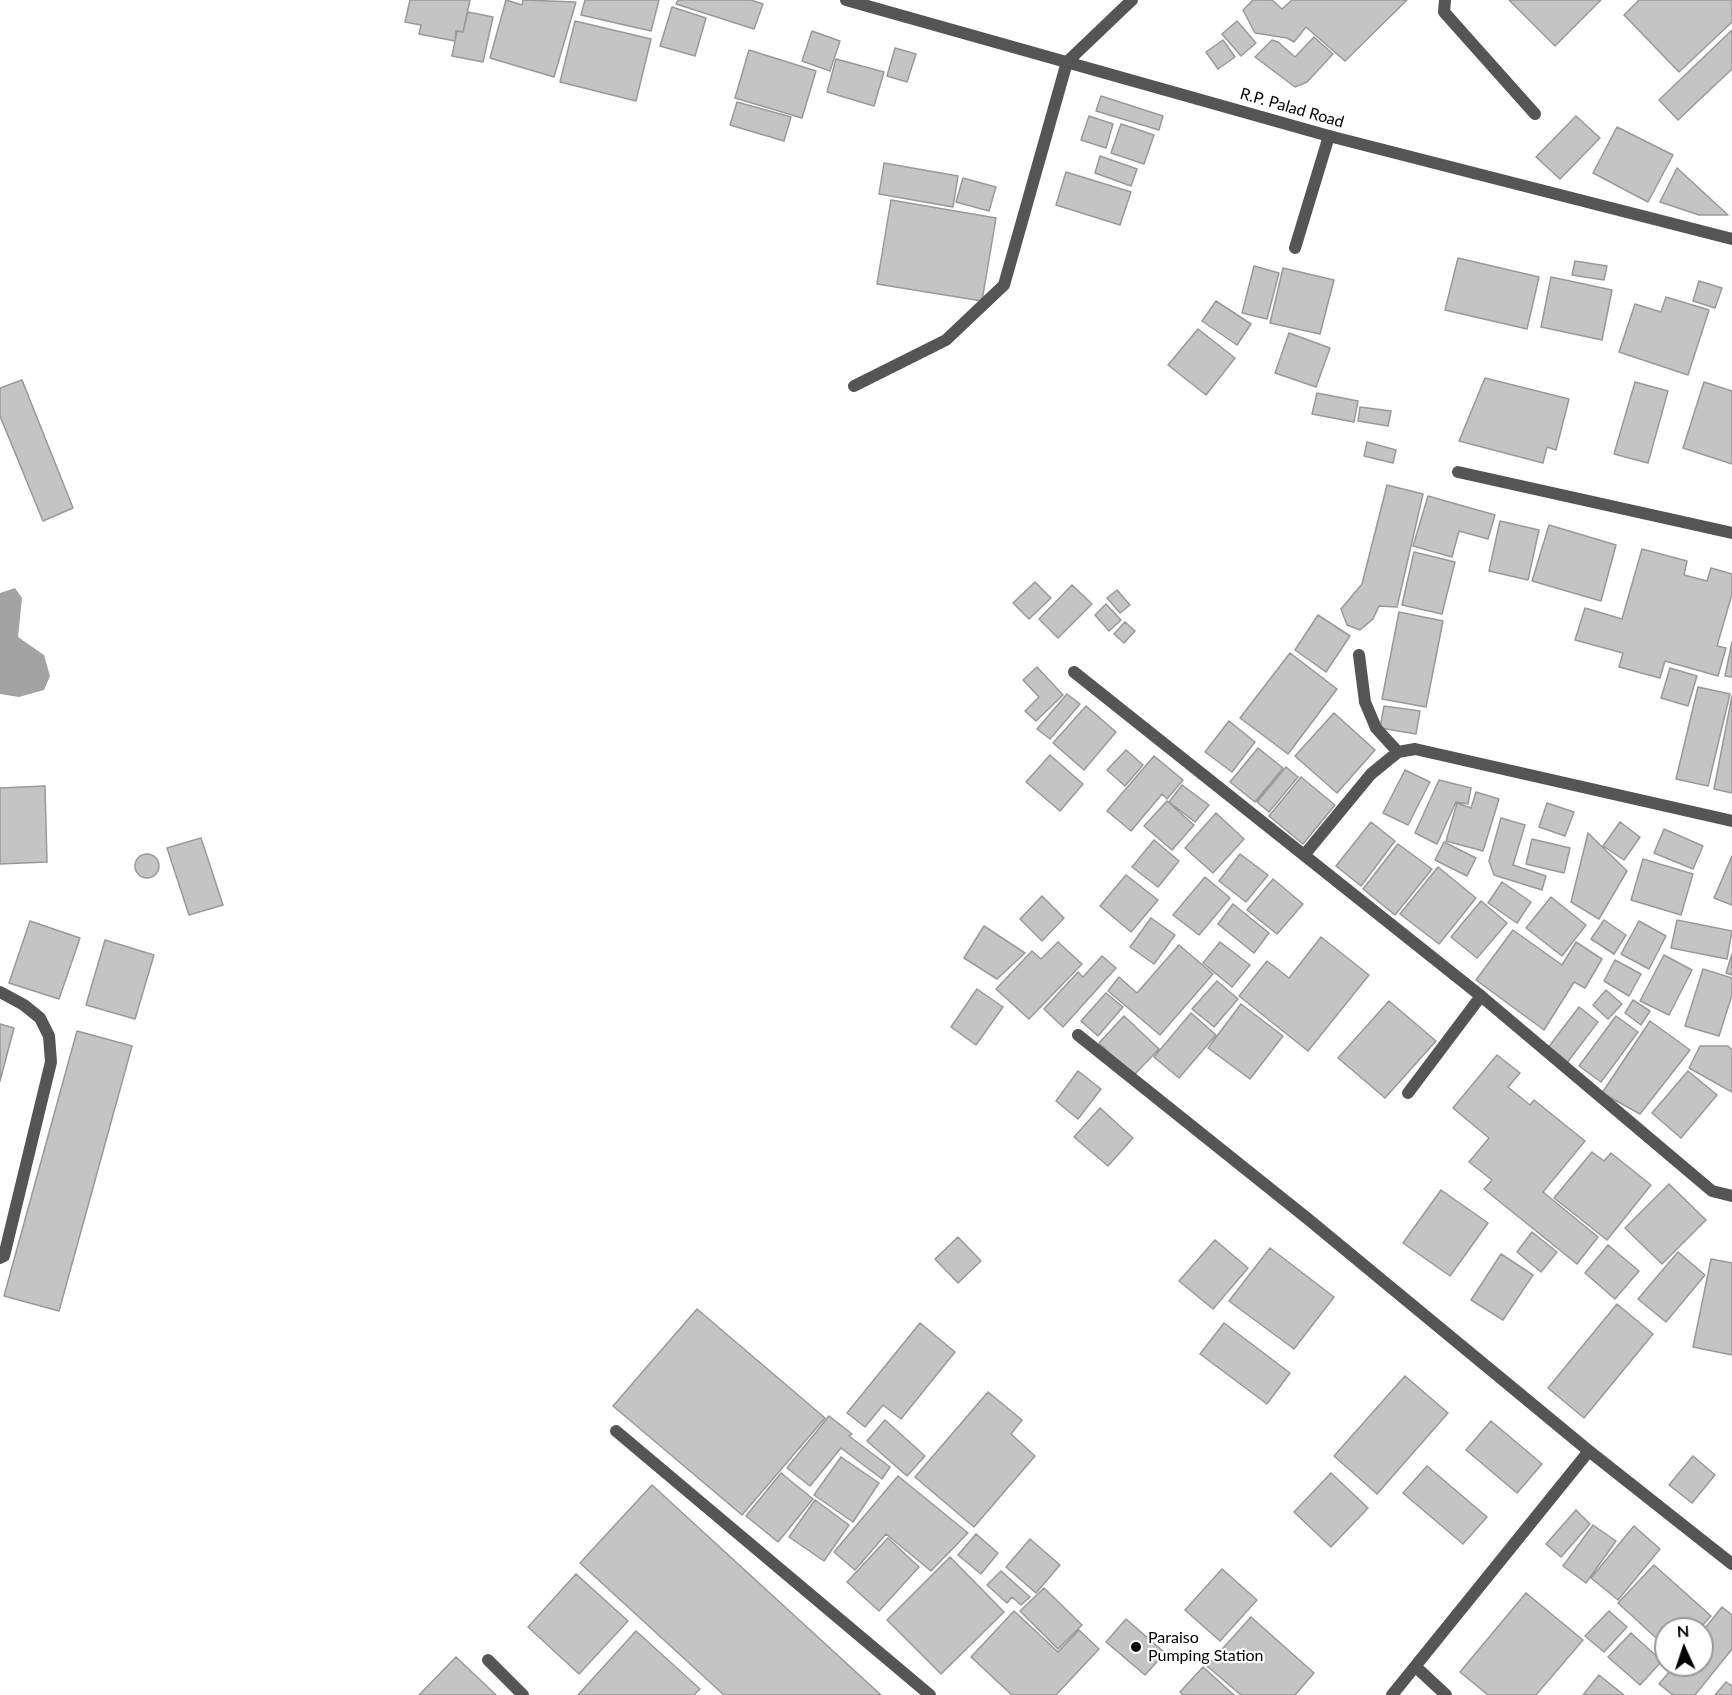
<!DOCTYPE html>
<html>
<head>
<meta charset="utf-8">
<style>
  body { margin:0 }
  #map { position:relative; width:1732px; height:1695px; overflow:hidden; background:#fff; font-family:Lato,sans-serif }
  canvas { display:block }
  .north { position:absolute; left:1654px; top:1617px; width:60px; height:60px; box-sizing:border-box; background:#fff; border:2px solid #999; border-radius:50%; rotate:357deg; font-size:16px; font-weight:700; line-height:24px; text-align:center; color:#000 }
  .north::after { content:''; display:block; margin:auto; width:21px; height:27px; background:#000; clip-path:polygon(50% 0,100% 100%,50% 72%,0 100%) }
</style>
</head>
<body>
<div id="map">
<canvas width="1732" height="1695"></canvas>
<div class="north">N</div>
</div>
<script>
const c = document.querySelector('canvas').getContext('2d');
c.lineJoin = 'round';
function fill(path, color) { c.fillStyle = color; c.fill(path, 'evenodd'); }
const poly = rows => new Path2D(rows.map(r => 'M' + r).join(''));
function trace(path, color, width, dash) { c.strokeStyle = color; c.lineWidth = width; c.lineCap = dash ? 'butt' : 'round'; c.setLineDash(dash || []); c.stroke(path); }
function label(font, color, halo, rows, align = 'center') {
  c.font = font + ' Lato,sans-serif'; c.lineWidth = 4.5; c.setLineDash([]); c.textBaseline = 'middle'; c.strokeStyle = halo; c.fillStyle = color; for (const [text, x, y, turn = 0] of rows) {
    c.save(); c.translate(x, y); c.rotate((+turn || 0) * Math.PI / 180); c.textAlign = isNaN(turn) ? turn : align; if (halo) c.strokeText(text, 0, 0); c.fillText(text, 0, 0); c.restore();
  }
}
const water = poly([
  [15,588,22,598,18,637,44,655,50,676,44,690,19,697,0,694,0,593]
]);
const building = poly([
  [410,0,470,0,463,32,456,31,455,41,419,34,421,25,405,22,410,0],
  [506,0,522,5,523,0,576,2,554,77,490,58,506,0],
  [585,0,659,0,651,31,581,15,585,0],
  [678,0,751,0,763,4,754,29,676,4,678,0],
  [1253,0,1272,0,1282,9,1292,0,1407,0,1345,61,1306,27,1294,42,1287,38,1255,33,1243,10,1253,0],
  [1509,0,1601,0,1555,46,1509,0],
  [1639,0,1732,0,1732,22,1679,72,1624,15,1639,0],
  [672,7,706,18,695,56,660,46,672,7],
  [468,12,493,17,483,62,452,56,457,31,463,32,468,12],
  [575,21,651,39,636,101,560,82,575,21],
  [1237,21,1256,43,1241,56,1222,34,1237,21],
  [1732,30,1732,69,1678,120,1659,100,1732,30],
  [812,31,840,41,830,71,802,61,812,31],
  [1314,37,1333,54,1307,82,1295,87,1255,57,1272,40,1278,42,1295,57,1314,37],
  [1223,40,1235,57,1218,69,1206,52,1223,40],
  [895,48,916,54,907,82,887,76,895,48],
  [749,50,816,71,802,118,735,98,749,50],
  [836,59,884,72,874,106,827,92,836,59],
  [1101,96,1163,116,1159,130,1096,111,1101,96],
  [737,102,791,117,784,141,730,125,737,102],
  [1089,116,1113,124,1106,148,1081,140,1089,116],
  [1576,116,1600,138,1560,179,1536,157,1576,116],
  [1121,124,1154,135,1144,164,1111,153,1121,124],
  [1617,127,1673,155,1648,202,1593,173,1617,127],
  [1100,156,1137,169,1131,186,1095,173,1100,156],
  [884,163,958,176,953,207,879,194,884,163],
  [1677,168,1728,215,1699,215,1660,202,1677,168],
  [1066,172,1131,192,1120,225,1056,205,1066,172],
  [963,178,996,187,989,211,956,202,963,178],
  [891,200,996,218,982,301,877,284,891,200],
  [1458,258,1539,277,1527,329,1445,310,1458,258],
  [1575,261,1607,266,1604,280,1572,275,1575,261],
  [1254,266,1279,273,1267,319,1242,313,1254,266],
  [1283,268,1334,280,1320,334,1270,323,1283,268],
  [1551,277,1612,290,1602,340,1541,327,1551,277],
  [1699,281,1722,288,1715,308,1693,301,1699,281],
  [1666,297,1709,310,1688,375,1619,352,1635,304,1661,312,1666,297],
  [1216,301,1251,324,1237,345,1202,321,1216,301],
  [1198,329,1235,358,1206,395,1168,365,1198,329],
  [1289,333,1330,348,1316,387,1275,373,1289,333],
  [1485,378,1569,399,1556,450,1547,447,1543,463,1459,441,1485,378],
  [22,380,73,508,43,521,0,416,0,388,22,380],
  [1635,382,1668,391,1648,463,1614,454,1635,382],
  [1704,382,1732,391,1732,464,1683,448,1704,382],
  [1317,393,1358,401,1354,422,1312,414,1317,393],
  [1360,407,1391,411,1388,426,1358,421,1360,407],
  [1367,442,1396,450,1393,463,1364,456,1367,442],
  [1387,485,1423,494,1397,607,1379,606,1373,619,1360,630,1347,625,1341,609,1362,584,1387,485],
  [1428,496,1495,515,1488,539,1459,531,1452,557,1413,546,1428,496],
  [1500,521,1539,530,1528,580,1489,571,1500,521],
  [1549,525,1616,545,1601,601,1532,581,1549,525],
  [1642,549,1687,561,1684,575,1707,581,1711,568,1732,574,1732,594,1717,646,1726,648,1718,676,1665,661,1660,678,1619,667,1623,653,1575,640,1585,608,1622,619,1642,549],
  [1414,552,1455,562,1442,614,1402,605,1414,552],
  [1035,582,1051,598,1029,619,1013,603,1035,582],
  [1072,585,1092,604,1058,638,1039,619,1072,585],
  [1117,590,1130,605,1120,613,1107,598,1117,590],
  [1106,604,1121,620,1109,631,1095,615,1106,604],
  [1399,612,1443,621,1426,707,1382,699,1399,612],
  [1318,615,1350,636,1326,672,1295,650,1318,615],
  [1125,622,1135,631,1124,643,1114,634,1125,622],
  [1732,642,1732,677,1725,676,1732,642],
  [1290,653,1337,689,1288,754,1240,718,1290,653],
  [1037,667,1063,695,1036,721,1025,711,1039,697,1023,680,1037,667],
  [1670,668,1697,676,1688,706,1661,698,1670,668],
  [1698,687,1730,694,1708,786,1676,779,1698,687],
  [1067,694,1080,704,1050,739,1037,729,1067,694],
  [1732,696,1732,793,1714,789,1732,696],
  [1086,706,1116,732,1084,770,1053,743,1086,706],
  [1384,706,1420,711,1416,734,1380,728,1384,706],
  [1334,713,1375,750,1337,793,1295,756,1334,713],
  [1229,721,1255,742,1232,772,1205,752,1229,721],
  [1258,748,1283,768,1255,802,1230,782,1258,748],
  [1126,750,1143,765,1125,786,1107,770,1126,750],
  [1050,755,1083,784,1060,811,1026,782,1050,755],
  [1154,756,1183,780,1167,799,1162,794,1131,831,1107,811,1154,756],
  [1286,767,1298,777,1269,812,1257,802,1286,767],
  [1405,770,1430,782,1408,825,1383,813,1405,770],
  [1301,777,1335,805,1303,844,1269,816,1301,777],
  [1439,780,1471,788,1468,804,1456,802,1437,844,1415,833,1439,780],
  [1182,785,1209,805,1195,822,1169,802,1182,785],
  [45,786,47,862,0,864,0,788,45,786],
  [1476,792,1499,799,1483,851,1446,841,1457,803,1471,808,1476,792],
  [1167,801,1194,825,1172,850,1144,826,1167,801],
  [1547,803,1574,812,1565,836,1539,827,1547,803],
  [1216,813,1244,839,1213,873,1185,848,1216,813],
  [1501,818,1525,825,1513,865,1546,876,1542,890,1494,875,1489,861,1501,818],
  [1371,822,1395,841,1361,886,1336,866,1371,822],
  [1620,822,1640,837,1624,860,1603,846,1620,822],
  [1664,829,1703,846,1693,869,1654,853,1664,829],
  [1588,833,1627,871,1599,919,1571,902,1588,833],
  [201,838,223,905,189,915,167,848,201,838],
  [1532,839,1570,848,1564,873,1526,864,1532,839],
  [1154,840,1179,861,1158,887,1132,867,1154,840],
  [1444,842,1476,858,1467,876,1435,860,1444,842],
  [1398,844,1432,869,1395,915,1363,889,1398,844],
  '135 866a12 12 0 1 1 24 0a12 12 0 1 1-24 0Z',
  [1240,854,1268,875,1246,902,1219,881,1240,854],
  [1732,856,1732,905,1714,898,1732,856],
  [1643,859,1693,874,1681,915,1631,900,1643,859],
  [1438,867,1476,898,1439,944,1400,914,1438,867],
  [1126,875,1158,900,1131,932,1100,906,1126,875],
  [1205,877,1230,898,1199,935,1173,915,1205,877],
  [1273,879,1303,904,1277,934,1247,910,1273,879],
  [1502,882,1531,902,1517,923,1488,903,1502,882],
  [1042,896,1064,918,1042,941,1020,919,1042,896],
  [1551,897,1586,925,1562,956,1526,928,1551,897],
  [1481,901,1507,923,1477,958,1451,937,1481,901],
  [1233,904,1269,933,1254,953,1218,924,1233,904],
  [1151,918,1175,935,1154,964,1130,947,1151,918],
  [1604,920,1626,935,1614,954,1591,939,1604,920],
  [1677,920,1732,931,1727,959,1671,948,1677,920],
  [30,921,80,938,59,999,9,983,30,921],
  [1639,921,1666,936,1649,969,1621,954,1639,921],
  [984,926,1025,953,997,979,964,958,984,926],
  [1513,930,1562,965,1576,942,1602,959,1585,988,1574,982,1544,1030,1476,980,1513,930],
  [1321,937,1369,975,1308,1051,1239,996,1267,961,1289,978,1321,937],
  [105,940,154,955,135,1019,86,1005,105,940],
  [1058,942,1082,964,1029,1019,996,989,1032,951,1041,959,1058,942],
  [1220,942,1250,965,1232,987,1203,963,1220,942],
  [1179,945,1213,974,1160,1035,1108,991,1119,977,1137,993,1179,945],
  [1732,954,1732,975,1726,973,1732,954],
  [1664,955,1692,970,1669,1015,1640,1001,1664,955],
  [1102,956,1116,968,1063,1027,1044,1009,1078,972,1083,977,1102,956],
  [1615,960,1641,974,1629,996,1604,981,1615,960],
  [1703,969,1732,978,1732,995,1719,1036,1685,1026,1703,969],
  [1217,981,1238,999,1214,1027,1192,1009,1217,981],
  [977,989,1003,1007,976,1045,951,1027,977,989],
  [1606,990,1622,1004,1608,1019,1593,1005,1606,990],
  [1106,993,1123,1007,1098,1036,1081,1021,1106,993],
  [1633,1000,1650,1011,1641,1025,1625,1013,1633,1000],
  [1389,1001,1436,1041,1385,1098,1338,1058,1389,1001],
  [1241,1004,1283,1036,1250,1079,1208,1048,1241,1004],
  [1579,1007,1598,1022,1566,1064,1547,1049,1579,1007],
  [1191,1013,1216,1035,1179,1078,1154,1057,1191,1013],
  [1124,1016,1159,1049,1133,1076,1099,1043,1124,1016],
  [1616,1016,1638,1032,1601,1082,1579,1066,1616,1016],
  [1650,1021,1690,1050,1640,1114,1602,1093,1650,1021],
  [0,1024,14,1028,0,1081,0,1024],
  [77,1031,132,1046,59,1311,4,1296,77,1031],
  [1700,1046,1728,1046,1732,1050,1732,1092,1689,1068,1700,1046],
  [1497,1055,1520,1073,1508,1087,1530,1105,1534,1100,1585,1141,1543,1192,1598,1237,1577,1264,1484,1189,1492,1180,1469,1162,1489,1138,1453,1108,1497,1055],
  [1078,1071,1101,1089,1078,1119,1056,1101,1078,1071],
  [1688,1071,1717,1095,1681,1138,1652,1113,1688,1071],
  [1100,1108,1133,1138,1108,1166,1074,1137,1100,1108],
  [1592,1152,1604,1161,1611,1153,1651,1185,1607,1240,1554,1198,1592,1152],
  [1669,1184,1706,1220,1662,1264,1625,1228,1669,1184],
  [1441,1190,1488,1223,1450,1276,1403,1243,1441,1190],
  [1532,1232,1557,1252,1541,1272,1517,1252,1532,1232],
  [958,1237,981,1261,958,1283,935,1259,958,1237],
  [1215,1240,1248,1268,1213,1309,1179,1281,1215,1240],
  [1608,1245,1639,1271,1615,1299,1585,1273,1608,1245],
  [1270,1248,1334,1297,1294,1349,1229,1301,1270,1248],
  [1678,1252,1705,1275,1666,1322,1638,1299,1678,1252],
  [1501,1254,1533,1275,1503,1320,1471,1300,1501,1254],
  [1711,1259,1732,1263,1732,1355,1693,1347,1711,1259],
  [1617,1304,1653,1334,1584,1418,1548,1388,1617,1304],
  [697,1309,825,1418,742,1515,613,1406,697,1309],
  [920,1323,955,1352,901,1419,883,1405,865,1427,847,1413,920,1323],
  [1224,1323,1290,1373,1267,1404,1200,1354,1224,1323],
  [1405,1376,1448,1413,1377,1494,1334,1456,1405,1376],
  [988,1392,1022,1420,1011,1434,1035,1456,974,1527,915,1477,988,1392],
  [829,1416,852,1434,849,1436,890,1467,882,1479,841,1448,810,1486,787,1468,829,1416],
  [885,1420,925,1456,907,1476,867,1441,885,1420],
  [1491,1421,1542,1464,1517,1493,1466,1450,1491,1421],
  [1693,1456,1715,1475,1692,1503,1669,1485,1693,1456],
  [841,1457,879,1483,853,1522,814,1495,841,1457],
  [1427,1466,1487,1517,1463,1544,1403,1493,1427,1466],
  [781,1473,813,1499,778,1542,746,1516,781,1473],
  [1331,1473,1368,1508,1331,1547,1294,1512,1331,1473],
  [898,1476,968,1533,931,1571,886,1534,855,1570,834,1552,898,1476],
  [652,1485,881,1695,724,1695,580,1563,652,1485],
  [815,1500,849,1525,824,1561,789,1537,815,1500],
  [1576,1510,1590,1524,1561,1557,1546,1544,1576,1510],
  [1593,1525,1616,1541,1586,1583,1563,1566,1593,1525],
  [1634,1526,1660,1549,1618,1600,1591,1578,1634,1526],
  [976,1534,998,1553,981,1574,958,1555,976,1534],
  [888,1538,919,1567,879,1611,847,1582,888,1538],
  [1030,1539,1060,1565,1036,1593,1006,1567,1030,1539],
  [950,1557,1004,1612,941,1674,887,1620,950,1557],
  [1654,1565,1711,1616,1699,1629,1666,1629,1666,1647,1618,1603,1654,1565],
  [1222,1569,1257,1600,1220,1641,1185,1610,1222,1569],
  [1001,1571,1030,1597,1021,1605,1012,1597,1007,1603,987,1585,1001,1571],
  [576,1574,628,1621,579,1674,528,1627,576,1574],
  [1044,1588,1082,1625,1058,1649,1020,1611,1044,1588],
  [1526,1593,1583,1640,1536,1695,1488,1695,1460,1672,1526,1593],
  [1722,1607,1732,1615,1732,1649,1695,1695,1673,1695,1659,1684,1675,1665,1702,1665,1702,1632,1722,1607],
  [1014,1611,1058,1652,1079,1630,1099,1649,1056,1695,1012,1695,971,1657,1014,1611],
  [1609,1611,1627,1627,1604,1652,1585,1636,1609,1611],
  [1251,1617,1314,1673,1295,1695,1241,1695,1207,1666,1251,1617],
  [1126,1619,1165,1653,1145,1675,1106,1642,1126,1619],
  [636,1631,700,1689,694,1695,578,1695,636,1631],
  [1631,1633,1662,1661,1640,1685,1608,1657,1631,1633],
  [456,1657,496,1695,419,1695,456,1657],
  [1203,1667,1234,1695,1183,1695,1180,1692,1203,1667],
  [1599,1675,1624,1695,1583,1695,1599,1675],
  [1726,1682,1732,1686,1732,1695,1715,1695,1726,1682]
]);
const service = poly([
  [1445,0,1444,12,1535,114],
  [1295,248,1329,136],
  [854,386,946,340,1004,285,1067,62],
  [0,992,24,1005,40,1018,49,1036,51,1062,4,1256,0,1258],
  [1408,1093,1481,996]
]);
const minor = poly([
  [1067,62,1132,0],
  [1458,472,1732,533],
  [1359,655,1365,702,1376,728,1398,752],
  [1074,672,1481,996,1712,1191,1732,1196],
  [1305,854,1371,774,1398,752,1415,749,1732,821],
  [1078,1035,1308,1219,1589,1451,1732,1564],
  [616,1431,930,1695],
  [488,1660,523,1695],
  [1417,1668,1446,1695],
  [1392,1695,1589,1451]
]);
const tertiary = poly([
  [846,0,1329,136,1732,239]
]);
const markers = [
  [1136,1647,6,"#000"]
];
const streetNames = [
  ["R.P. Palad Road",1292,108,16]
];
const poiNames = [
  ["Paraiso",1148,1638],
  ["Pumping Station",1148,1656]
];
fill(water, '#a3a3a3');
fill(building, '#c4c4c4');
trace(building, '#999', 1.5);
trace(service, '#555', 12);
trace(minor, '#555', 12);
trace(tertiary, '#555', 12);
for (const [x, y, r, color] of markers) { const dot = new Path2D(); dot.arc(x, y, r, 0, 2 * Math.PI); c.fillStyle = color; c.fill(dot); trace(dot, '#fff', 2); }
label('16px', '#000', '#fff', streetNames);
label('16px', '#000', '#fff', poiNames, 'left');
</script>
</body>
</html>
